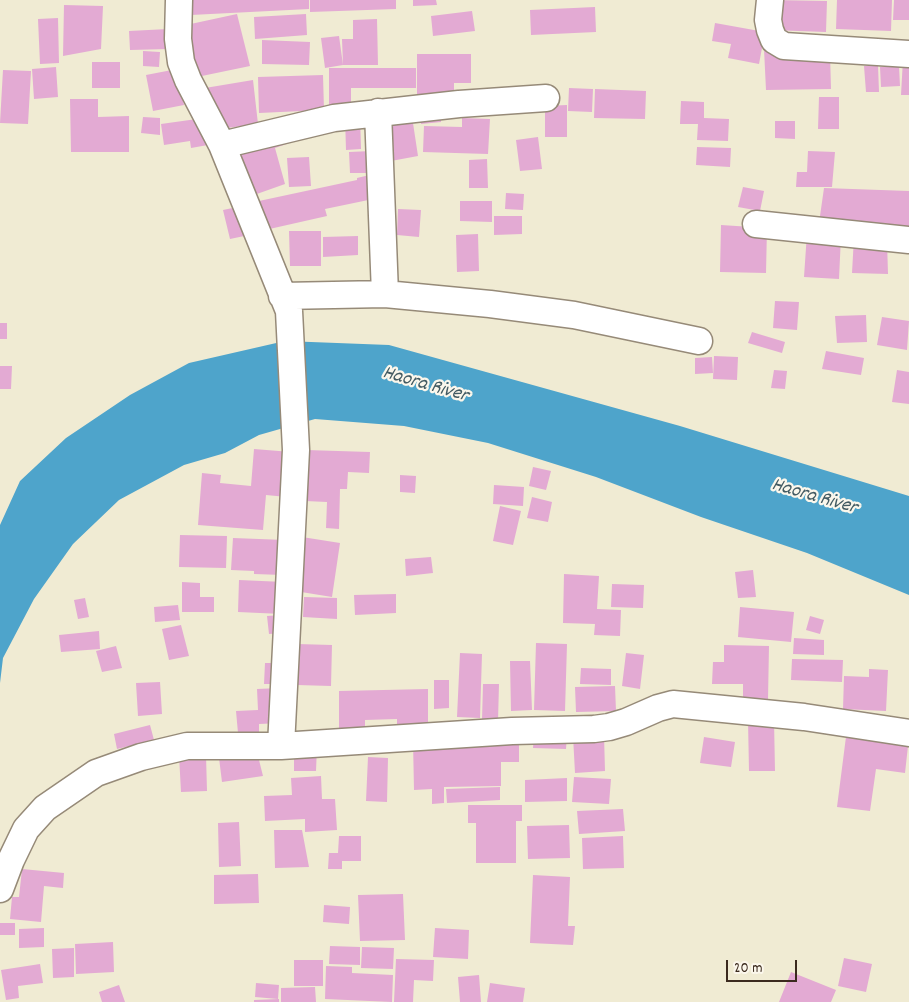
<!DOCTYPE html>
<html>
<head>
<meta charset="utf-8">
<style>
  body { margin:0 }
  #map { position:relative; width:909px; height:1002px; overflow:hidden; background:#f0ebd3; font-family:Dekko,sans-serif }
  canvas { display:block }
  .scale { position:absolute; left:726px; top:960px; width:71px; height:22px; box-sizing:border-box; border:2px solid #3b2a1e; border-top:0; padding-left:6px; font-size:15px; line-height:18px; white-space:nowrap; color:#3b2a1e; -webkit-text-stroke:4px #fbf7ec; paint-order:stroke }
</style>
</head>
<body>
<div id="map">
<canvas width="909" height="1002"></canvas>
<div class="scale">20 m</div>
</div>
<script>
const c = document.querySelector('canvas').getContext('2d');
c.lineJoin = 'round';
function fill(path, color) { c.fillStyle = color; c.fill(path, 'evenodd'); }
const poly = rows => new Path2D(rows.map(r => 'M' + r).join(''));
function trace(path, color, width, dash) { c.strokeStyle = color; c.lineWidth = width; c.lineCap = dash ? 'butt' : 'round'; c.setLineDash(dash || []); c.stroke(path); }
function label(font, color, halo, rows, align = 'center') {
  c.font = font + ' Dekko,sans-serif'; c.lineWidth = 4.5; c.setLineDash([]); c.textBaseline = 'middle'; c.strokeStyle = halo; c.fillStyle = color; for (const [text, x, y, turn = 0] of rows) {
    c.save(); c.translate(x, y); c.rotate((+turn || 0) * Math.PI / 180); c.textAlign = isNaN(turn) ? turn : align; if (halo) c.strokeText(text, 0, 0); c.fillText(text, 0, 0); c.restore();
  }
}
const water = poly([
  [285,341,389,345,680,426,909,496,909,595,807,553,701,517,596,477,488,443,404,426,315,419,259,435,225,453,184,465,119,500,73,544,34,599,3,658,0,683,0,525,20,481,66,438,130,395,189,363]
]);
const building = poly([
  [190,0,309,0,309,9,191,15],
  [310,0,396,0,396,9,310,12],
  [413,0,436,0,437,5,413,6],
  [772,0,827,1,826,32,771,30],
  [837,0,892,0,891,31,836,29],
  [894,0,909,0,909,20,893,20],
  [64,5,103,6,101,49,63,56],
  [595,7,596,32,531,35,530,10],
  [472,11,475,31,433,36,431,16],
  [237,14,250,66,197,77,186,25],
  [306,14,307,35,255,39,254,17],
  [58,18,59,63,40,64,38,19],
  [377,19,378,65,343,65,342,39,353,39,353,20],
  [715,23,765,32,759,64,728,58,731,44,712,41],
  [168,29,169,49,130,50,129,31],
  [339,36,343,65,325,68,321,38],
  [262,40,310,42,309,65,262,64],
  [764,49,830,53,831,89,766,90],
  [143,51,160,52,159,67,143,66],
  [417,54,471,54,471,83,454,83,454,95,417,95],
  [903,59,909,60,909,95,901,95],
  [92,62,120,62,120,88,92,88],
  [878,65,879,92,866,92,864,66],
  [899,66,900,86,881,87,880,67],
  [56,67,58,97,34,99,32,69],
  [329,68,416,68,416,88,351,88,351,106,329,106],
  [177,69,184,105,153,111,146,75],
  [3,70,31,71,28,124,0,123],
  [323,75,324,110,259,113,258,77],
  [253,80,258,124,219,129,205,88],
  [569,88,593,89,592,112,568,111],
  [595,89,646,91,645,119,594,118],
  [819,97,839,97,839,129,818,129],
  [70,99,98,99,98,117,129,116,129,152,71,152],
  [681,101,704,102,704,118,729,119,728,141,697,140,698,124,680,124],
  [567,105,567,137,545,137,545,106],
  [441,109,441,122,421,124,420,110],
  [411,110,418,156,391,161,383,114],
  [360,116,361,149,346,150,345,117],
  [143,117,160,118,160,135,141,133],
  [204,118,208,145,191,148,190,141,164,145,161,124],
  [462,118,490,119,488,154,423,152,424,126,462,127],
  [775,121,795,121,795,139,775,138],
  [538,137,542,169,520,171,516,140],
  [301,139,275,148,285,184,254,195,238,148],
  [697,147,731,148,730,167,696,165],
  [372,151,372,173,350,173,349,152],
  [808,151,835,152,832,187,796,187,797,172,807,172],
  [309,157,311,186,289,187,287,158],
  [487,159,488,188,469,188,469,160],
  [378,173,378,198,325,209,327,216,265,230,259,201,357,180,357,178],
  [743,187,764,191,760,211,738,207],
  [824,188,909,191,909,228,819,223],
  [506,193,524,194,523,210,505,209],
  [460,201,492,201,492,222,460,221],
  [242,206,249,235,230,239,223,210],
  [398,209,421,210,419,237,397,235],
  [494,216,522,216,522,234,494,235],
  [721,225,767,228,766,273,720,272],
  [289,231,321,231,321,266,290,266],
  [807,233,841,236,839,279,804,277],
  [478,234,479,271,457,272,456,235],
  [358,236,358,255,323,257,323,237],
  [854,237,887,241,888,274,852,273],
  [775,301,799,302,797,330,773,328],
  [866,315,867,342,837,343,835,316],
  [882,317,909,321,907,350,877,345],
  [0,323,7,323,7,339,0,339],
  [752,332,785,342,782,353,748,343],
  [826,351,864,358,861,375,822,369],
  [714,356,738,357,737,380,713,379],
  [712,357,713,373,695,374,695,358],
  [0,366,12,366,11,389,0,389],
  [774,370,787,371,785,389,771,388],
  [897,370,909,372,909,404,892,402],
  [254,449,291,452,287,497,266,495,263,530,198,525,202,473,221,475,220,483,251,486],
  [306,450,370,452,369,473,348,472,347,489,340,489,339,529,326,528,327,502,305,501],
  [533,467,551,471,546,490,529,486],
  [400,475,416,476,415,493,400,492],
  [494,485,524,487,523,506,493,504],
  [532,497,552,502,548,522,527,518],
  [500,506,521,511,513,545,493,541],
  [180,535,227,536,226,568,179,567],
  [302,537,340,543,332,597,295,591],
  [233,538,285,540,283,575,254,574,254,571,231,570],
  [431,557,433,573,406,576,405,559],
  [753,570,756,597,738,598,735,572],
  [564,574,599,576,597,609,621,610,620,636,594,635,595,624,563,623],
  [239,580,284,582,282,614,238,612],
  [182,582,200,583,200,597,214,597,214,612,182,612],
  [612,584,644,585,643,608,611,607],
  [396,594,396,613,355,615,354,595],
  [304,597,337,598,337,619,303,617],
  [85,598,89,617,78,619,74,600],
  [178,605,180,620,155,622,154,607],
  [740,607,794,612,791,642,738,637],
  [281,615,282,633,269,634,267,616],
  [810,616,824,620,820,634,806,630],
  [181,625,189,656,169,660,162,629],
  [99,631,100,649,61,652,59,635],
  [794,638,824,640,824,655,793,654],
  [536,643,567,644,565,711,534,710],
  [297,644,332,645,331,686,297,685],
  [724,645,769,646,768,699,743,698,743,684,712,684,713,662,724,662],
  [116,646,122,668,102,672,96,651],
  [460,653,482,654,480,718,457,717],
  [626,653,644,655,640,689,622,686],
  [792,659,843,660,842,682,791,680],
  [510,661,530,661,532,710,511,711],
  [265,663,279,663,279,684,264,684],
  [581,668,611,669,611,685,580,684],
  [869,669,888,670,886,711,843,709,844,676,869,677],
  [434,680,449,680,449,708,434,709],
  [160,682,162,714,138,716,136,683],
  [483,684,499,684,498,721,482,720],
  [615,686,616,711,576,712,575,687],
  [280,688,282,723,259,724,259,732,238,733,236,711,258,710,257,689],
  [428,689,428,731,397,732,397,719,365,720,365,732,339,733,339,691],
  [748,720,774,720,775,771,749,771],
  [150,725,154,740,117,749,114,734],
  [847,729,909,737,905,773,876,769,870,811,837,807],
  [534,734,567,735,566,749,533,748],
  [604,735,605,771,575,773,573,736],
  [704,737,735,742,731,767,700,763],
  [519,739,519,762,501,762,501,786,444,787,444,803,432,804,432,789,414,790,413,741],
  [294,747,317,747,316,771,294,771],
  [218,750,257,752,263,776,222,782],
  [179,755,206,755,207,791,181,792],
  [368,757,388,758,387,802,366,801],
  [321,776,322,799,335,799,337,830,305,832,305,819,265,821,264,796,292,795,291,778],
  [574,777,611,779,609,804,572,802],
  [567,778,567,801,525,802,525,780],
  [500,787,500,800,447,803,446,789],
  [468,805,522,805,522,821,516,821,516,863,476,863,476,823,468,823],
  [623,809,625,831,579,834,577,811],
  [239,822,241,866,219,867,218,823],
  [569,825,570,858,528,859,527,826],
  [274,830,302,830,309,867,275,868],
  [339,836,361,836,361,861,342,861,342,869,328,869,329,853,338,853],
  [623,836,624,868,583,869,582,838],
  [22,869,64,873,63,888,44,886,41,922,10,919,12,897,19,897],
  [258,874,259,903,214,904,214,875],
  [533,875,570,877,568,926,575,926,573,945,530,943],
  [403,894,405,940,360,941,358,895],
  [324,905,350,907,349,924,323,922],
  [0,923,15,923,15,935,0,935],
  [44,928,44,947,19,948,19,929],
  [435,928,469,930,468,959,433,957],
  [113,942,114,972,76,974,75,944],
  [330,946,360,947,360,965,329,964],
  [362,947,394,948,393,969,361,968],
  [74,948,74,977,53,978,52,949],
  [844,958,872,964,866,992,838,986],
  [396,959,434,960,433,981,414,980,413,1002,394,1002],
  [294,960,323,960,323,986,294,986],
  [40,964,43,983,18,986,19,998,6,1000,1,970],
  [326,966,352,967,352,973,393,975,392,1002,325,999],
  [791,972,836,990,831,1002,779,1002],
  [479,975,481,1002,460,1002,458,977],
  [256,983,279,985,278,999,255,997],
  [490,983,525,988,523,1002,487,1002],
  [119,985,125,1002,102,1002,99,992],
  [315,987,316,1002,281,1002,281,988],
  [279,999,279,1002,254,1002,254,1000]
]);
const minor = poly([
  [179,0,178,39,181,62,188,80,222,145,289,311,296,450,281,746],
  [770,0,768,20,770,30,774,40,784,46,909,54],
  [378,112,385,294],
  [222,145,334,118,459,104,546,98],
  [756,224,909,240],
  [282,296,385,294,490,304,574,315,699,341],
  [0,889,11,860,26,829,45,808,96,773,141,757,187,746,281,746,512,731,594,729,609,727,626,722,658,708,673,704,804,717,909,733]
]);
const waterNames = [
  ["Haora River",425,386,16],
  ["Haora River",814,498,16]
];
fill(water, '#4ea4cb');
fill(building, '#e3aad3');
trace(minor, '#968a78', 29);
trace(minor, '#fff', 26);
label('italic 20px', '#435b63', '#fbf7ec', waterNames);
</script>
</body>
</html>
